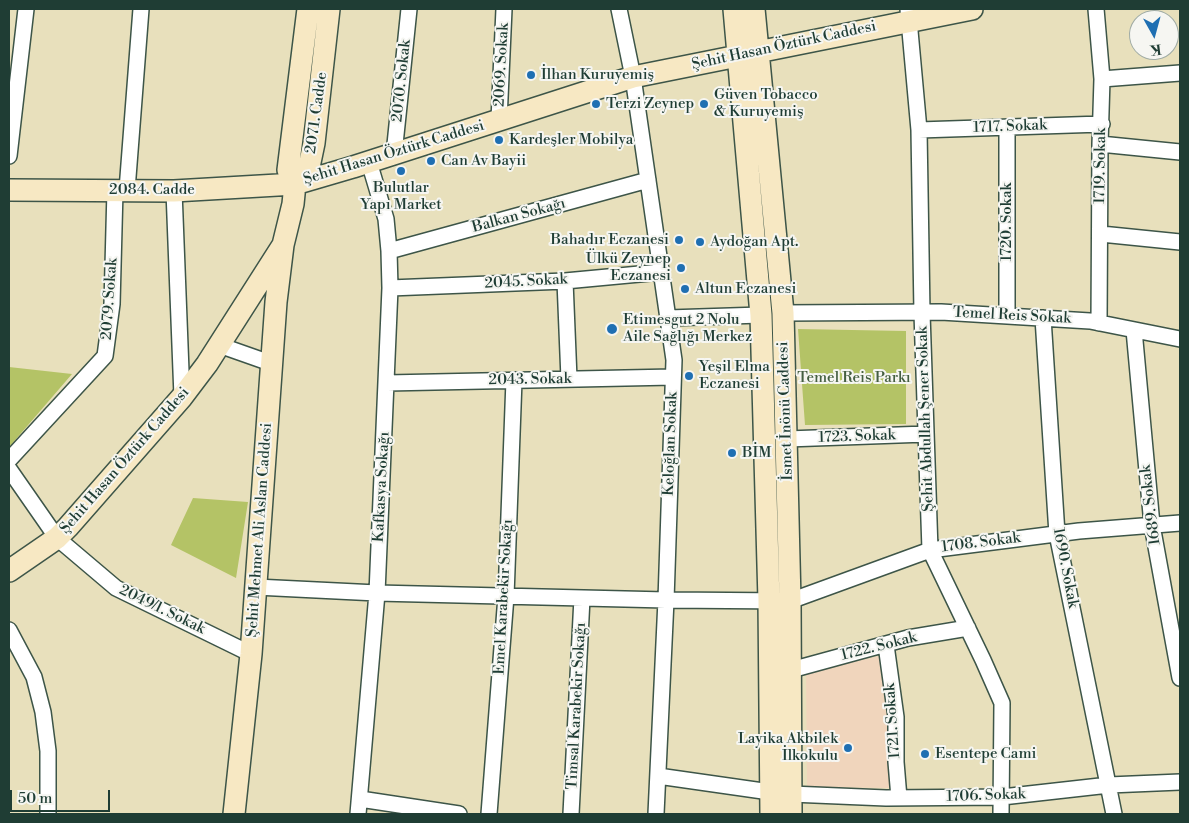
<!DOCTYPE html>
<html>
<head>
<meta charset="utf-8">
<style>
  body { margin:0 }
  #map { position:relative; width:1189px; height:823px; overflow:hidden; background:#e8e0bc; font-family:"Libre Bodoni",serif }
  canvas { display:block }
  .frame { position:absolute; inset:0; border:10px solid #1f3d34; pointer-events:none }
  .north { position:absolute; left:1129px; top:10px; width:50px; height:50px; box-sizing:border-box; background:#f6f6f2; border:1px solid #a0aca6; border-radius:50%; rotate:173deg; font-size:14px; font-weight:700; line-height:20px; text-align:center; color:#1f3d34 }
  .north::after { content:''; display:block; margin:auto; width:18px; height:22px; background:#1f6fb2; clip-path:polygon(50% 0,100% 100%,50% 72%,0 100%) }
  .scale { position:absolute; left:10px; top:790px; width:100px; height:22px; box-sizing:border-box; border:2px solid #1f3d34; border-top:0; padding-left:6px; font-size:15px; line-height:18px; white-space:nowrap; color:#1f3d34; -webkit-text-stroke:4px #f6f6f2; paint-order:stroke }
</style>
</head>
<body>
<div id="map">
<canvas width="1189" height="823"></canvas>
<div class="frame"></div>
<div class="north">K</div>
<div class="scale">50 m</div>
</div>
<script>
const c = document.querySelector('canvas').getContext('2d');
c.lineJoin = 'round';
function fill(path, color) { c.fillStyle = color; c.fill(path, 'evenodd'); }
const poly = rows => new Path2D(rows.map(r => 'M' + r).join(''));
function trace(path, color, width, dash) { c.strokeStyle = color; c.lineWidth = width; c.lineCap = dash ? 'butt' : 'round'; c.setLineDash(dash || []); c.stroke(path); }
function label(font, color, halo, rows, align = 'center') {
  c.font = font + ' "Libre Bodoni",serif'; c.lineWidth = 4; c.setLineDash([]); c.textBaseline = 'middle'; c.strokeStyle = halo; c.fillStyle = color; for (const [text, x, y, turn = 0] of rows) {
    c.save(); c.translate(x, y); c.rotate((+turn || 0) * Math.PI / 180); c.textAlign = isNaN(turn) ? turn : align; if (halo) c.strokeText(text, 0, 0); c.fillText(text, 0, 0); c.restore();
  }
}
const built = poly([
  [879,656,888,708,891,788,807,787,806,673]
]);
const green = poly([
  [798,329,906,331,906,424,805,425],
  [9,367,72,374,10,446,9,445],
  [193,498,248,502,236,578,171,545]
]);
const street = poly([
  [619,9,633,77,674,360,666,600,656,814],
  [908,9,919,130,922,313,930,550,983,660,1002,703,1001,814],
  [1096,9,1102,79,1100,144,1099,323],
  [1102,79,1180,73],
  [499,120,504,9],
  [919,130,1102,124],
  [1100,144,1180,152],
  [394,154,409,9],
  [9,156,26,9],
  [127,190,141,9],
  [174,191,182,397],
  [1101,234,1180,242],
  [389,251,648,180],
  [565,281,569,379],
  [390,288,565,281,661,272],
  [783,313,941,312,1090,321,1180,339],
  [1007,316,1007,127],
  [668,318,761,315],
  [1043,318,1057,534,1114,814],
  [1134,330,1152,525,1180,678],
  [219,345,273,364],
  [387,383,673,377],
  [787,439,926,434],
  [9,460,105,356,112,304,115,190],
  [9,469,57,538,116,588,251,654],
  [256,587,377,593,666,600,790,601,930,550,1079,531,1180,523],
  [9,630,34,677,43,712,48,751,48,814],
  [886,645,896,717,896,762,899,798],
  [791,670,908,638,968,628],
  [658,776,770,792],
  [791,794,886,798,1002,797,1109,785,1180,782],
  [360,799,459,814],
  [358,814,377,593,390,288,389,251,386,219,369,162],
  [489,814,506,596,514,380],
  [571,814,582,598]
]);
const secondary = poly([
  [734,9,761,315,769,601,771,814],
  [754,9,783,313,790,601,791,814],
  [295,184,309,167,314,143,329,9],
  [295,184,288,170,308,9],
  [9,190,174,191,295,184,353,167,633,77,972,9],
  [9,571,57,538,68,527,182,397,207,364,283,245,293,204,295,184],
  [234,814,251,654,276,302,283,245]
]);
const markers = [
  [531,75,5,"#1f6fb2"],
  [596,104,5,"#1f6fb2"],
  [704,104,5,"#1f6fb2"],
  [499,140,5,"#1f6fb2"],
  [431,161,5,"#1f6fb2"],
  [401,171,5,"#1f6fb2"],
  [679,240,5,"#1f6fb2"],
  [700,242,5,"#1f6fb2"],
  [681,268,5,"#1f6fb2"],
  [685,289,5,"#1f6fb2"],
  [612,329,6,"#1f6fb2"],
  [689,376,5,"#1f6fb2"],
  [732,453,5,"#1f6fb2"],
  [848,748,5,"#1f6fb2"],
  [925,754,5,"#1f6fb2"]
];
const streetNames = [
  ["Şehit Hasan Öztürk Caddesi",784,46,-12],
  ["2069. Sokak",502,65,-87],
  ["2070. Sokak",402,81,-84],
  ["2071. Cadde",317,113,-82],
  ["1717. Sokak",1010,127,-2],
  ["Şehit Hasan Öztürk Caddesi",394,153,-17],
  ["1719. Sokak",1101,166,-89],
  ["2084. Cadde",152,190],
  ["Balkan Sokağı",519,216,-15],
  ["1720. Sokak",1007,222,-90],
  ["2045. Sokak",526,282,-3],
  ["2079. Sokak",110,299,-86],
  ["Temel Reis Sokak",1012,316,3],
  ["2043. Sokak",530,380,-1],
  ["İsmet İnönü Caddesi",786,411,-92],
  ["Şehit Abdullah Şener Sokak",926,419,-92],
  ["1723. Sokak",857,437,-2],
  ["Keloğlan Sokak",671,444,-88],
  ["Şehit Hasan Öztürk Caddesi",125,461,-49],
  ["Kafkasya Sokağı",382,487,-87],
  ["1689. Sokak",1151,505,-97],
  ["Şehit Mehmet Ali Aslan Caddesi",260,530,-86],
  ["1708. Sokak",981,543,-7],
  ["1690. Sokak",1065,568,79],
  ["Emel Karabekir Sokağı",504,597,-87],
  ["2049/1. Sokak",162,610,26],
  ["1722. Sokak",879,647,-14],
  ["Timsal Karabekir Sokağı",577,706,-87],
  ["1721. Sokak",893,721,-94],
  ["1706. Sokak",986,796,-2]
];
const poiNames = [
  ["İlhan Kuruyemiş",541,75],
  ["Güven Tobacco",714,95],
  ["& Kuruyemiş",714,112],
  ["Terzi Zeynep",606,104],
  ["Kardeşler Mobilya",509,140],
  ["Can Av Bayii",441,161],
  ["Bulutlar",401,188,"center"],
  ["Yapı Market",401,205,"center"],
  ["Bahadır Eczanesi",669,240,"right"],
  ["Aydoğan Apt.",710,242],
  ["Ülkü Zeynep",671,259,"right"],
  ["Eczanesi",671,276,"right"],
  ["Altun Eczanesi",695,289],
  ["Etimesgut 2 Nolu",623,320],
  ["Aile Sağlığı Merkez",623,337],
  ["Yeşil Elma",699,367],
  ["Eczanesi",699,384],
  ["BİM",742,453],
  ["Layika Akbilek",838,739,"right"],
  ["İlkokulu",838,756,"right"],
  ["Esentepe Cami",935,754]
];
const parkNames = [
  ["Temel Reis Parkı",854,378]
];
fill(built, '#f0d5bc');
fill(green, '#b4c366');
trace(street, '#3d5548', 18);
trace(secondary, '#3d5548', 24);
trace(street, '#fff', 15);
trace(secondary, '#f7e8c3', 21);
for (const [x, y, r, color] of markers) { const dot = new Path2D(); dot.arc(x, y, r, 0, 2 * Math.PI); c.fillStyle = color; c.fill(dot); trace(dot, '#f6f6f2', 2); }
label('15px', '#1f3d34', '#f6f6f2', streetNames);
label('15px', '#1f3d34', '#f6f6f2', poiNames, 'left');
label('15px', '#445e40', '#f6f6f2', parkNames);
</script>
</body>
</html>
